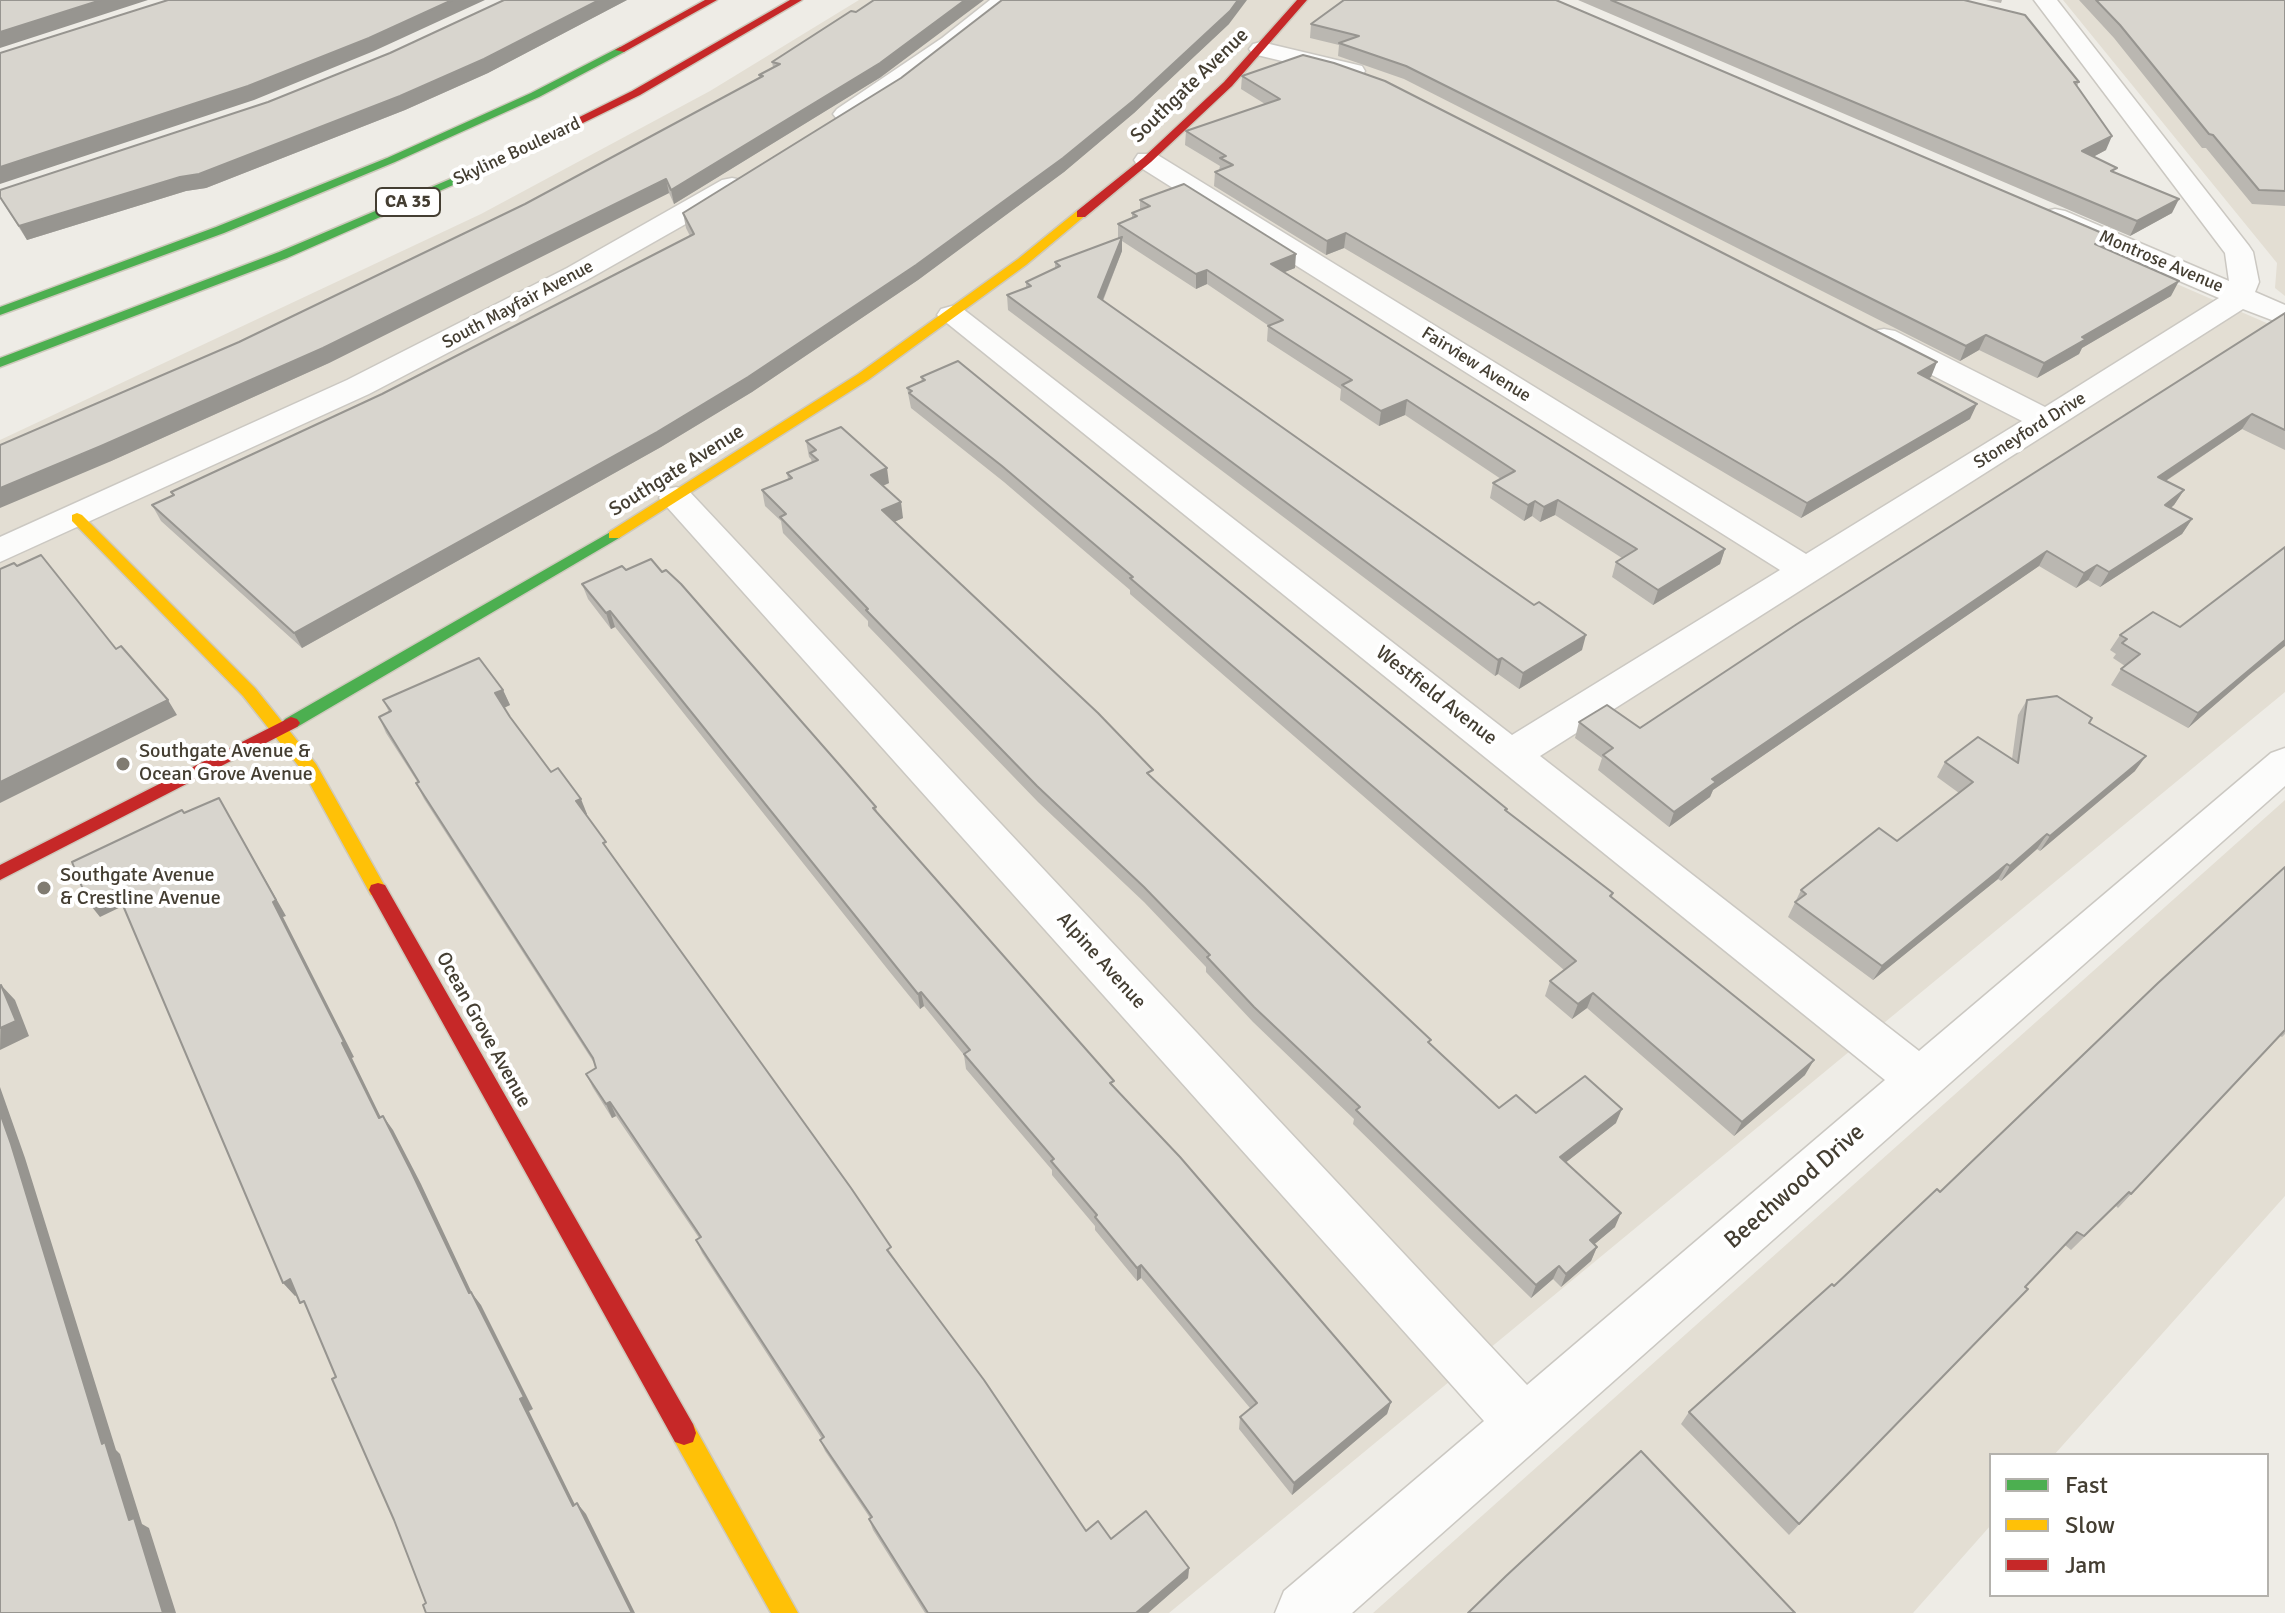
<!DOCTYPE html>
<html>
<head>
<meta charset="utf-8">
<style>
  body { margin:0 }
  #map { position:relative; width:2285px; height:1613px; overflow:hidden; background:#eeece6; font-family:Signika,sans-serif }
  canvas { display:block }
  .legend { position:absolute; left:1989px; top:1453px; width:280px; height:144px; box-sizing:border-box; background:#fff; border:2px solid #b4b2ad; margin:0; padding:10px 14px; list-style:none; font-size:24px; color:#443e32 }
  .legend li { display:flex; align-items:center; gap:16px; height:40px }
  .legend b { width:40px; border:2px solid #b4b2ad }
</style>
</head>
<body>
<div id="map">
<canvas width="2285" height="1613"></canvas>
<ul class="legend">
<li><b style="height:10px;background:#4caf50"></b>Fast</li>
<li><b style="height:10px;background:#ffc107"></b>Slow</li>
<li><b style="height:10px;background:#c62828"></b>Jam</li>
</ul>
</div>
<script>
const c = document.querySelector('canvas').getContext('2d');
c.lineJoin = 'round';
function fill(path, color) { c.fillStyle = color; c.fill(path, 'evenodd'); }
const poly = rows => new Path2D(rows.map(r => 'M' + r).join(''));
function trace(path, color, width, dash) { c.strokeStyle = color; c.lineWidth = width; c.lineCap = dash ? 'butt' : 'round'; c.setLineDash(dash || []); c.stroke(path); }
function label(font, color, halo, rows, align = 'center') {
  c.font = font + ' Signika,sans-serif'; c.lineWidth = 8; c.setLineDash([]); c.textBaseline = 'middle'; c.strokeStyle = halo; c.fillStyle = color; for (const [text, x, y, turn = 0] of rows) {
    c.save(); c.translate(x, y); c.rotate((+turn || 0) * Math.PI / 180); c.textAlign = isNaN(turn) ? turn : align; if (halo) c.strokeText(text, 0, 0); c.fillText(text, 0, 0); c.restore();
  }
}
const residential = poly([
  [859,0,1523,0,2285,331,2285,692,1169,1613,0,1613,0,440,481,214,710,91],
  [2063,0,2285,0,2285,296,2275,288,2277,263],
  [2285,800,2285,1196,2054,1455,1991,1455,1991,1525,1913,1613,1373,1613]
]);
const street = poly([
  [990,0,1015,0,958,48,855,119,837,119,833,114,837,109,942,38,990,0],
  [2034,0,2057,0,2249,246,2253,252,2259,282,2255,292,2285,305,2285,325,2243,309,1540,756,1919,1051,2271,753,2285,748,2285,786,1352,1613,1275,1613,1284,1591,1484,1421,659,498,664,490,676,487,688,490,1527,1385,1885,1080,937,315,941,309,952,306,963,309,1512,735,1780,570,1138,166,1134,160,1138,154,1156,154,1806,554,2022,421,1873,345,1869,338,1873,331,1884,329,1895,331,2045,407,2219,298,2045,223,2041,217,2045,211,2055,209,2065,211,2229,281,2225,253,2034,0],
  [1261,42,1362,66,1365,71,1362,76,1353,78,1253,54,1249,49,1253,44,1261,42],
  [732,178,742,180,746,186,742,192,587,280,369,394,0,562,0,537,347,380,567,268,722,180,732,178]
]);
const fast = poly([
  [620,47,625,50,624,52,539,97,395,162,224,233,0,315,0,307,216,227,387,158,531,93,620,47],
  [481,166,485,167,485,171,287,258,0,367,0,358,279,252,481,166],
  [614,530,622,535,619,538,297,727,285,727,282,723,285,719,614,530]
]);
const slow = poly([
  [1077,211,1087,214,1026,265,868,380,619,538,609,538,609,532,858,374,1018,259,1077,211],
  [77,513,82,515,255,688,316,764,387,890,385,895,371,895,304,773,243,696,72,521,72,515,77,513],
  [684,1421,693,1424,798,1613,771,1613,675,1442,672,1433,675,1424,684,1421]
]);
const jam = poly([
  [705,0,717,0,624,52,615,50,705,0],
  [790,0,802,0,640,95,485,171,475,169,632,91,790,0],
  [1297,0,1307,0,1232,86,1151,162,1085,217,1077,217,1077,211,1143,158,1224,82,1297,0],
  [291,717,297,719,300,723,297,727,0,880,0,865,291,717],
  [378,883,385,885,693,1424,696,1433,693,1442,684,1445,675,1442,369,890,371,885,378,883]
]);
const wall = poly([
  [504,0,627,0,488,73,405,110,206,188,186,191,27,240,0,198,268,102,390,53],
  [1344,0,2109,236,2104,248,2171,296,2082,348,2079,354,2037,378,1979,350,1960,361,1404,79,1338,56,1339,45,1310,38,1311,24],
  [1578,0,1964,0,2079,82,2077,86,2106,150,2093,157,2172,213,2130,236],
  [1986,0,2002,0,2001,3],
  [2079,0,2285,0,2285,206,2252,204,2206,148,2202,148,2114,38],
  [1229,24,1134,113,1064,172,918,280,752,392,661,447,302,648,161,521,152,505,173,495,171,492,382,394,690,236,686,228,683,213,901,78],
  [772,62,881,77,674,204,669,193,329,363,109,462,239,342,525,204,760,78,759,75,773,67],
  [1242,76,1931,377,1928,379,1970,419,1801,518,1344,248,1326,255,1214,186,1215,172,1219,170,1220,166,1185,145,1186,131,1265,104,1241,89],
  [1140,200,1295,268,1284,272,1725,549,1720,564,1653,605,1612,577,1616,562,1622,558,1555,515,1540,522,1532,516,1524,521,1490,498,1493,483,1501,479,1405,415,1379,426,1340,400,1341,389,1267,341,1268,326,1269,326,1207,284,1196,289,1122,241,1122,251,1103,301,1582,650,1519,689,1498,674,1495,676,1008,310,1007,295,1026,288,1026,282,1055,268,1055,262,1118,238,1118,224,1132,219,1132,213,1140,209],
  [2285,313,2285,450,2242,429,2166,481,2184,490,2174,505,2171,508,2192,519,2182,534,2100,587,2088,580,2076,588,2039,566,1713,790,1710,797,1669,827,1598,770,1602,758,1575,738,1579,722,1640,728],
  [921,377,1507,809,1506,811,1613,893,1612,897,1805,1075,1734,1136,1587,1008,1572,1019,1545,996,1550,981,1564,970,1130,594,1130,590,1004,482,911,408,907,388,922,382],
  [806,441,889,483,883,486,903,518,894,522,1153,779,1430,1045,1499,1108,1616,1123,1566,1162,1615,1227,1594,1244,1597,1247,1591,1261,1561,1287,1553,1279,1531,1298,1353,1124,1354,1119,1253,1022,1206,972,1206,967,1144,902,1038,802,868,626,868,621,783,533,781,521,765,506,762,490,788,479,787,473,812,463,811,459,809,457],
  [582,584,876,807,877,813,1114,1086,1391,1402,1387,1414,1292,1495,1239,1429,1240,1417,1250,1408,1141,1278,1137,1281,1095,1230,1095,1226,1052,1175,1052,1170,966,1069,964,1055,924,1006,920,1009,889,971,615,627,611,629,588,599],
  [2180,627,2248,676,2188,728,2111,685,2121,669,2125,666,2113,658,2116,654,2110,650,2120,635],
  [503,690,510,705,504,707,510,717,551,772,587,814,586,815,610,853,1086,1531,1189,1568,1188,1578,1148,1613,925,1613,873,1530,869,1519,870,1518,825,1451,820,1440,822,1439,702,1253,696,1240,699,1238,616,1116,612,1118,593,1088,586,1074,596,1068,596,1066,424,799,416,783,418,783,386,733,379,717,389,712,383,700],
  [2027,700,2089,723,2135,771,2040,851,2037,849,2001,881,1998,879,1873,980,1788,917,1801,890,1897,841,1959,793,1937,777,1945,762,2012,759,2018,715],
  [2285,867,2285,1034,2282,1037,2280,1036,2118,1208,2116,1206,2071,1250,2065,1245,1789,1535,1681,1424,1689,1412,1834,1286,1940,1192]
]);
const shadedWall = poly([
  [101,0,148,0,0,48,0,32],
  [452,0,485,0,374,51,254,100,0,184,0,167],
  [599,0,627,0,488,73,405,110,206,188,186,191,27,240,19,226],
  [965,0,984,0,881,77,674,204,671,190],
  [1238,0,1247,0,1229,24,1134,113,1064,172,918,280,752,392,661,447,302,648,294,633],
  [2112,136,2106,150,2076,166,2082,151],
  [666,179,669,193,329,363,109,462,0,508,0,488],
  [2179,199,2172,213,2130,236,2137,221],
  [1346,233,1344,248,1326,255,1327,241],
  [2109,236,2102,251,2095,244],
  [1122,237,1122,251,1098,312,1098,297],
  [1296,254,1295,268,1270,278,1271,264],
  [1207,270,1207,284,1196,289,1196,274],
  [2179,281,2171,296,2082,348,2079,354,2037,378,2044,363,2082,337],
  [1986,335,1979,350,1960,361,1966,346],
  [1937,362,1931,377,1911,388,1918,373],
  [1407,400,1405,415,1379,426,1381,411],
  [1977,404,1970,419,1801,518,1807,503],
  [2252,414,2242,429,2149,492,2158,477],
  [887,468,889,483,873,490,871,475],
  [2184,490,2174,505,2156,520,2165,505],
  [1558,500,1555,515,1540,522,1544,507],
  [1535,501,1532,516,1524,521,1528,505],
  [901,502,903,518,885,526,882,510],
  [2192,519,2182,534,2100,587,2109,572],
  [1725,549,1720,564,1653,605,1658,590],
  [2047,551,2039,566,1713,790,1710,797,1669,827,1674,812,1712,779],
  [2097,565,2088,580,2076,588,2084,573],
  [610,611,615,627,611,629,606,613],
  [1586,635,1582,650,1519,689,1523,673],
  [2285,640,2285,646,2248,676,2188,728,2198,713],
  [1502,658,1498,674,1495,676,1498,660],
  [503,690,510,705,502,709,495,693],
  [168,700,177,715,0,803,0,782],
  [2146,756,2135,771,2040,851,2050,836],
  [219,798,286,916,283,917,354,1057,352,1058,388,1132,379,1118],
  [581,799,587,814,582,817,576,801],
  [2047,834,2037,849,2001,881,2010,866],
  [2007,864,1998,879,1873,980,1882,966],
  [116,889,127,904,100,917,88,902],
  [1,985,15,1000,29,1036,0,1050],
  [921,992,924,1006,920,1009,918,994],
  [1593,993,1587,1008,1572,1019,1578,1004],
  [1814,1060,1805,1075,1734,1136,1742,1122],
  [0,1087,25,1158,116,1450,120,1454,142,1524,149,1528,176,1613,163,1613,102,1444,0,1113],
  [610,1102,616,1116,612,1118,606,1104],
  [1622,1109,1616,1123,1555,1171,1560,1157],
  [383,1116,393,1130,421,1184,478,1306,469,1293],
  [1621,1213,1615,1227,1584,1253,1590,1240],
  [1597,1247,1591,1261,1561,1287,1566,1274],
  [1141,1265,1141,1278,1137,1281,1137,1268],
  [1559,1266,1553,1279,1531,1298,1536,1285],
  [290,1279,302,1292,295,1296,283,1283],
  [471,1292,481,1305,533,1409,529,1411,581,1517,573,1506,520,1399],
  [1391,1402,1387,1414,1292,1495,1294,1483],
  [577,1503,586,1514,635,1613,632,1613],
  [1189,1568,1188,1578,1148,1613,1136,1613]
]);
const building = poly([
  [0,0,101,0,0,32,0,0],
  [168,0,452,0,369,38,248,86,0,167,0,53,168,0],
  [504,0,599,0,484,59,400,96,199,174,180,177,19,226,0,197,0,190,268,102,390,53,504,0],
  [874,0,965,0,880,63,671,190,666,179,323,348,101,446,0,488,0,445,239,342,525,204,763,76,759,75,780,64,772,62,851,11,856,12,874,0],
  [1002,0,1238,0,1230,11,1134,100,1063,158,916,265,748,377,657,432,294,633,152,505,174,495,171,492,382,394,694,234,683,213,901,78,1002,0],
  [1344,0,1556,0,2109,236,2095,244,2179,281,2082,337,2086,339,2044,363,1986,335,1966,346,1406,66,1339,43,1359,36,1311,24,1344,0],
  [1611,0,1964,0,2025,15,2079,82,2074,82,2112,136,2082,151,2117,168,2111,171,2179,199,2137,221,1611,0],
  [2096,0,2285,0,2285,191,2259,190,2213,135,2209,134,2120,25,2096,0],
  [1303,55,1334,63,1385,81,1937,362,1918,373,1977,404,1807,503,1346,233,1327,241,1215,172,1233,165,1220,158,1226,156,1186,131,1280,99,1242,76,1303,55],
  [1184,184,1296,254,1271,264,1725,549,1658,590,1616,562,1637,549,1558,500,1544,507,1535,501,1528,505,1493,483,1515,471,1407,400,1381,411,1342,385,1352,380,1268,326,1283,320,1207,270,1196,274,1118,224,1137,216,1132,213,1150,206,1140,200,1184,184],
  [1122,237,1098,297,1491,575,1534,605,1539,602,1586,635,1523,673,1502,658,1498,660,1007,295,1031,286,1026,282,1060,266,1055,262,1122,237],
  [2285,313,2285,430,2252,414,2158,477,2184,490,2165,505,2192,519,2109,572,2097,565,2084,573,2047,551,1712,779,1716,782,1674,812,1603,755,1613,748,1579,722,1607,705,1640,728,1797,624,2285,313],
  [958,361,1507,809,1505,810,1613,893,1610,896,1814,1060,1742,1122,1593,993,1578,1004,1550,981,1576,961,1130,578,1133,577,1002,466,909,393,912,391,907,388,925,380,921,377,958,361],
  [841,427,887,468,871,475,901,502,882,510,1098,713,1153,770,1147,773,1431,1040,1428,1042,1499,1108,1516,1095,1536,1113,1585,1076,1622,1109,1560,1157,1621,1213,1590,1240,1597,1247,1566,1274,1559,1266,1536,1285,1356,1110,1360,1107,1254,1007,1207,957,1210,955,1144,887,1037,786,866,610,868,609,780,517,786,514,762,490,792,478,787,473,818,460,810,453,816,450,806,441,841,427],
  [2285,547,2285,640,2198,713,2121,669,2140,654,2122,643,2127,639,2120,635,2153,612,2180,627,2285,547],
  [41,555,116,649,121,646,168,700,0,782,0,569,14,563,17,566,41,555],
  [651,559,662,572,666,570,681,584,844,770,876,807,873,808,1114,1081,1110,1083,1180,1157,1391,1402,1294,1483,1240,1417,1257,1403,1141,1265,1137,1268,1095,1217,1097,1215,1051,1161,1054,1159,964,1054,970,1050,921,992,918,994,610,611,606,613,582,584,622,566,626,570,651,559],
  [479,658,503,690,495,693,510,717,551,772,558,768,581,799,576,801,606,842,603,843,851,1188,891,1247,887,1250,984,1380,1086,1531,1098,1521,1111,1539,1146,1511,1189,1568,1136,1613,928,1613,869,1519,872,1517,820,1440,824,1437,696,1240,701,1237,610,1102,606,1104,586,1074,596,1068,593,1058,416,783,419,782,379,717,391,711,383,700,479,658],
  [2057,696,2092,718,2089,723,2146,756,2050,836,2047,834,2010,866,2007,864,1882,966,1795,902,1806,894,1801,890,1879,828,1897,841,1973,782,1945,762,1978,737,2018,763,2027,700,2057,696],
  [219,798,276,900,273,902,344,1042,342,1043,379,1118,383,1116,411,1171,469,1293,471,1292,524,1397,520,1399,573,1506,577,1503,632,1613,426,1613,423,1605,426,1603,394,1520,332,1379,336,1377,304,1301,300,1303,290,1279,283,1283,116,889,88,902,72,862,182,810,184,813,219,798],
  [2285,867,2285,1030,2131,1194,2129,1192,2084,1236,2077,1232,2025,1287,2028,1289,1799,1524,1689,1412,1832,1284,1834,1286,1937,1189,1940,1192,2158,983,2285,867],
  [1,985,16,1021,0,1028,0,986,1,985],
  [0,1113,11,1144,102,1444,105,1442,129,1520,134,1518,163,1613,0,1613,0,1113],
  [1641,1451,1795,1613,1468,1613,1506,1576,1641,1451]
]);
const markers = [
  [123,764,8,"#807b71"],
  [44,888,8,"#807b71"]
];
const farStreetnames = [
  ["Skyline Boulevard",517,152,-25],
  ["Montrose Avenue",2161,262,23],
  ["South Mayfair Avenue",518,305,-28],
  ["Fairview Avenue",1476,365,32],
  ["Stoneyford Drive",2030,431,-32]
];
const shields = [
  [408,202,64]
];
const shieldNames = [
  ["CA 35",408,202]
];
const streetNames = [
  ["Southgate Avenue",1190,86,-44],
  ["Southgate Avenue",677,471,-32],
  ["Westfield Avenue",1436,696,38],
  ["Alpine Avenue",1101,961,48],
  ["Ocean Grove Avenue",483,1030,61]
];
const poiNames = [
  ["Southgate Avenue &",139,752],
  ["Ocean Grove Avenue",139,775],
  ["Southgate Avenue",60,876],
  ["& Crestline Avenue",60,899]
];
const nearStreetnames = [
  ["Beechwood Drive",1795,1187,-41]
];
fill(residential, '#e3ded3');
trace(street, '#cbc8c2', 3);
trace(fast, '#cec9bc', 3);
trace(slow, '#cec9bc', 3);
trace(jam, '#cec9bc', 3);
fill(street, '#fcfcfb');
fill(fast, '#4caf50');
fill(slow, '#ffc107');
fill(jam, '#c62828');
fill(wall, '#bab7b1');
fill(shadedWall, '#979590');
fill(building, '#d8d5ce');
trace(building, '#979590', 2);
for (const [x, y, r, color] of markers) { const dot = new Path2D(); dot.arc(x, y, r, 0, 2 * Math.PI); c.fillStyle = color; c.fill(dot); trace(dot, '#fff', 3); }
label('18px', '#443e32', '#fff', farStreetnames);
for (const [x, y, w] of shields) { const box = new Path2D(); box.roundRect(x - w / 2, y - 14, w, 28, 6); c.fillStyle = '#fff'; c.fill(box); trace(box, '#443e32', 2); }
label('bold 18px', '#443e32', null, shieldNames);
label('20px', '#443e32', '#fff', streetNames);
label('20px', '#443e32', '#fff', poiNames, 'left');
label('24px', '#443e32', '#fff', nearStreetnames);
</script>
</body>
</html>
